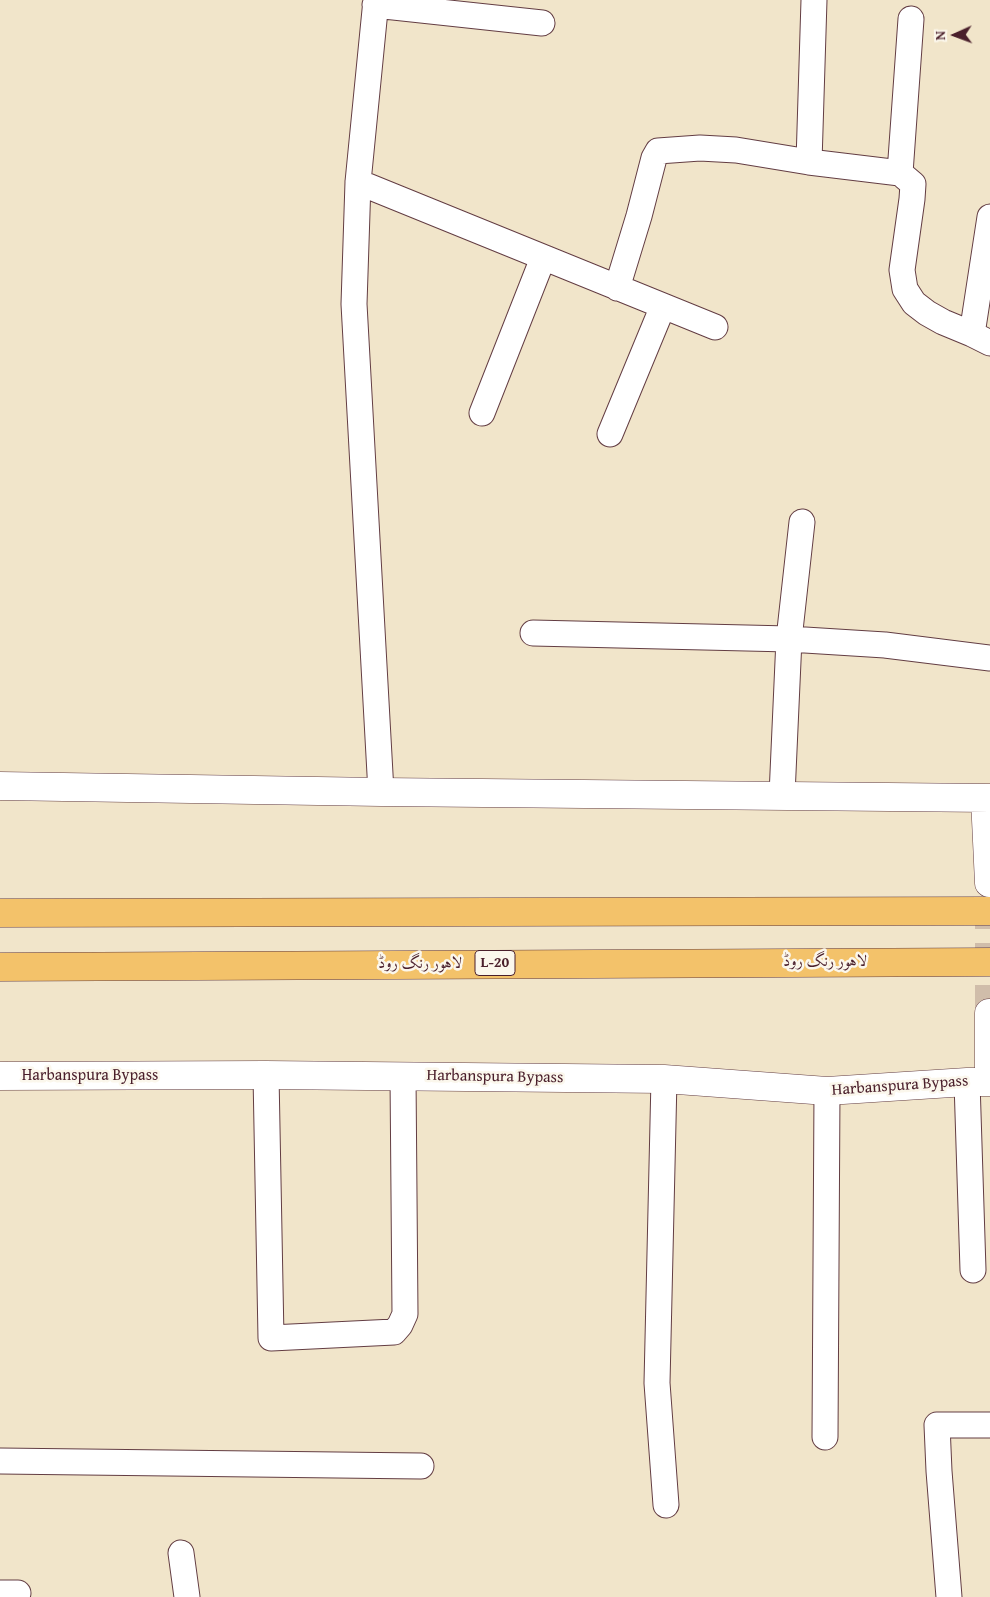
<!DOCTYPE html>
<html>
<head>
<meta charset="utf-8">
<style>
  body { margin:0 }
  #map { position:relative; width:990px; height:1597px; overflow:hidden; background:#f1e5ca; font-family:"Gentium Book Plus",serif }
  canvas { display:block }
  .north { position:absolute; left:930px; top:10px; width:50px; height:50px; -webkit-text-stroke:4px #fbf7ec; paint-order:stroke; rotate:268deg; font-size:14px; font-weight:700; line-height:20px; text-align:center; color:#4a1f2b }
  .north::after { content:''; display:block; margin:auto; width:18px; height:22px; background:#4a1f2b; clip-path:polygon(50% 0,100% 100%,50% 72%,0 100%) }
</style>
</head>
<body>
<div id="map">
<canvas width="990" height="1597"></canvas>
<div class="north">N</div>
</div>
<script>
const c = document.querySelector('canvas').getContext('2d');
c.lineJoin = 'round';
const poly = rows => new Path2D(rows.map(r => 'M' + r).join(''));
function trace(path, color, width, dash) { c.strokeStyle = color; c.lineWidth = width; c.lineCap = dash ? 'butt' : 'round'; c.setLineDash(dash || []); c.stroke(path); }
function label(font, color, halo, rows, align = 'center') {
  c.font = font + ' "Gentium Book Plus",Amiri,serif'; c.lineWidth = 5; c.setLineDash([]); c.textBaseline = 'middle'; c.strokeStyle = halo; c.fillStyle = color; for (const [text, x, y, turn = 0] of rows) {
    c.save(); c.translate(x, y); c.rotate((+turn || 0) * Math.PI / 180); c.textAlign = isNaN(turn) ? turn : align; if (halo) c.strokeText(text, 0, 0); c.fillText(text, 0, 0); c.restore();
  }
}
const tertiaryTunnel = poly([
  [989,1013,989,887]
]);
const minor = poly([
  [376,0,358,182,354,304,381,792],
  [814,0,809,162,900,173,913,184,912,199,902,270,905,289,914,303,927,313,943,322,972,334],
  [375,5,542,23],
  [900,173,911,19],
  [358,182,715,327],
  [990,217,972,334,990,343],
  [617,288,639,216,654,158,658,151,700,148,736,150,809,162],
  [482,413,543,258],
  [610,434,663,306],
  [533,633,789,639,885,645,990,658],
  [782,795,789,639,802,522],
  [266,1075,271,1338,394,1332,400,1325,405,1314,403,1076],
  [664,1079,657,1383,666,1505],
  [967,1082,973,1270],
  [825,1437,827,1091],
  [0,1461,421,1466],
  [181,1553,187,1597],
  [0,1593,18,1593],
  [949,1597,939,1471,937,1425,990,1425]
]);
const tertiary = poly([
  [0,786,381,792,990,798],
  [985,798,989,883],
  [0,1076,266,1075,664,1079,827,1091,967,1082,990,1082],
  [989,1082,989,1013]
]);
const motorway = poly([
  [0,913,990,911],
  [0,967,990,962]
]);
const shields = [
  [495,963,40]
];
const shieldNames = [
  ["L-20",495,963]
];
const streetNames = [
  ["لاہور رنگ روڈ",825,962],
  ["لاہور رنگ روڈ",420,964],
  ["Harbanspura Bypass",90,1076],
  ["Harbanspura Bypass",495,1077,1],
  ["Harbanspura Bypass",900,1086,-4]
];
trace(tertiaryTunnel, '#d0bdaa', 28, [28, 14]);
trace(minor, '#633d43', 27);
trace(tertiary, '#633d43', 29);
trace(motorway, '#633d43', 29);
trace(minor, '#fff', 25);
trace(tertiary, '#fff', 28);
trace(motorway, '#f3c26a', 28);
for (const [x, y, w] of shields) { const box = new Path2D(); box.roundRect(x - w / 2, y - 12.5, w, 25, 4); c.fillStyle = '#fbf7ec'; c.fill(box); trace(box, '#4a1f2b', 1); }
label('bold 15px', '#4a1f2b', null, shieldNames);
label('16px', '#4a1f2b', '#fbf7ec', streetNames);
</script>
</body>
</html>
